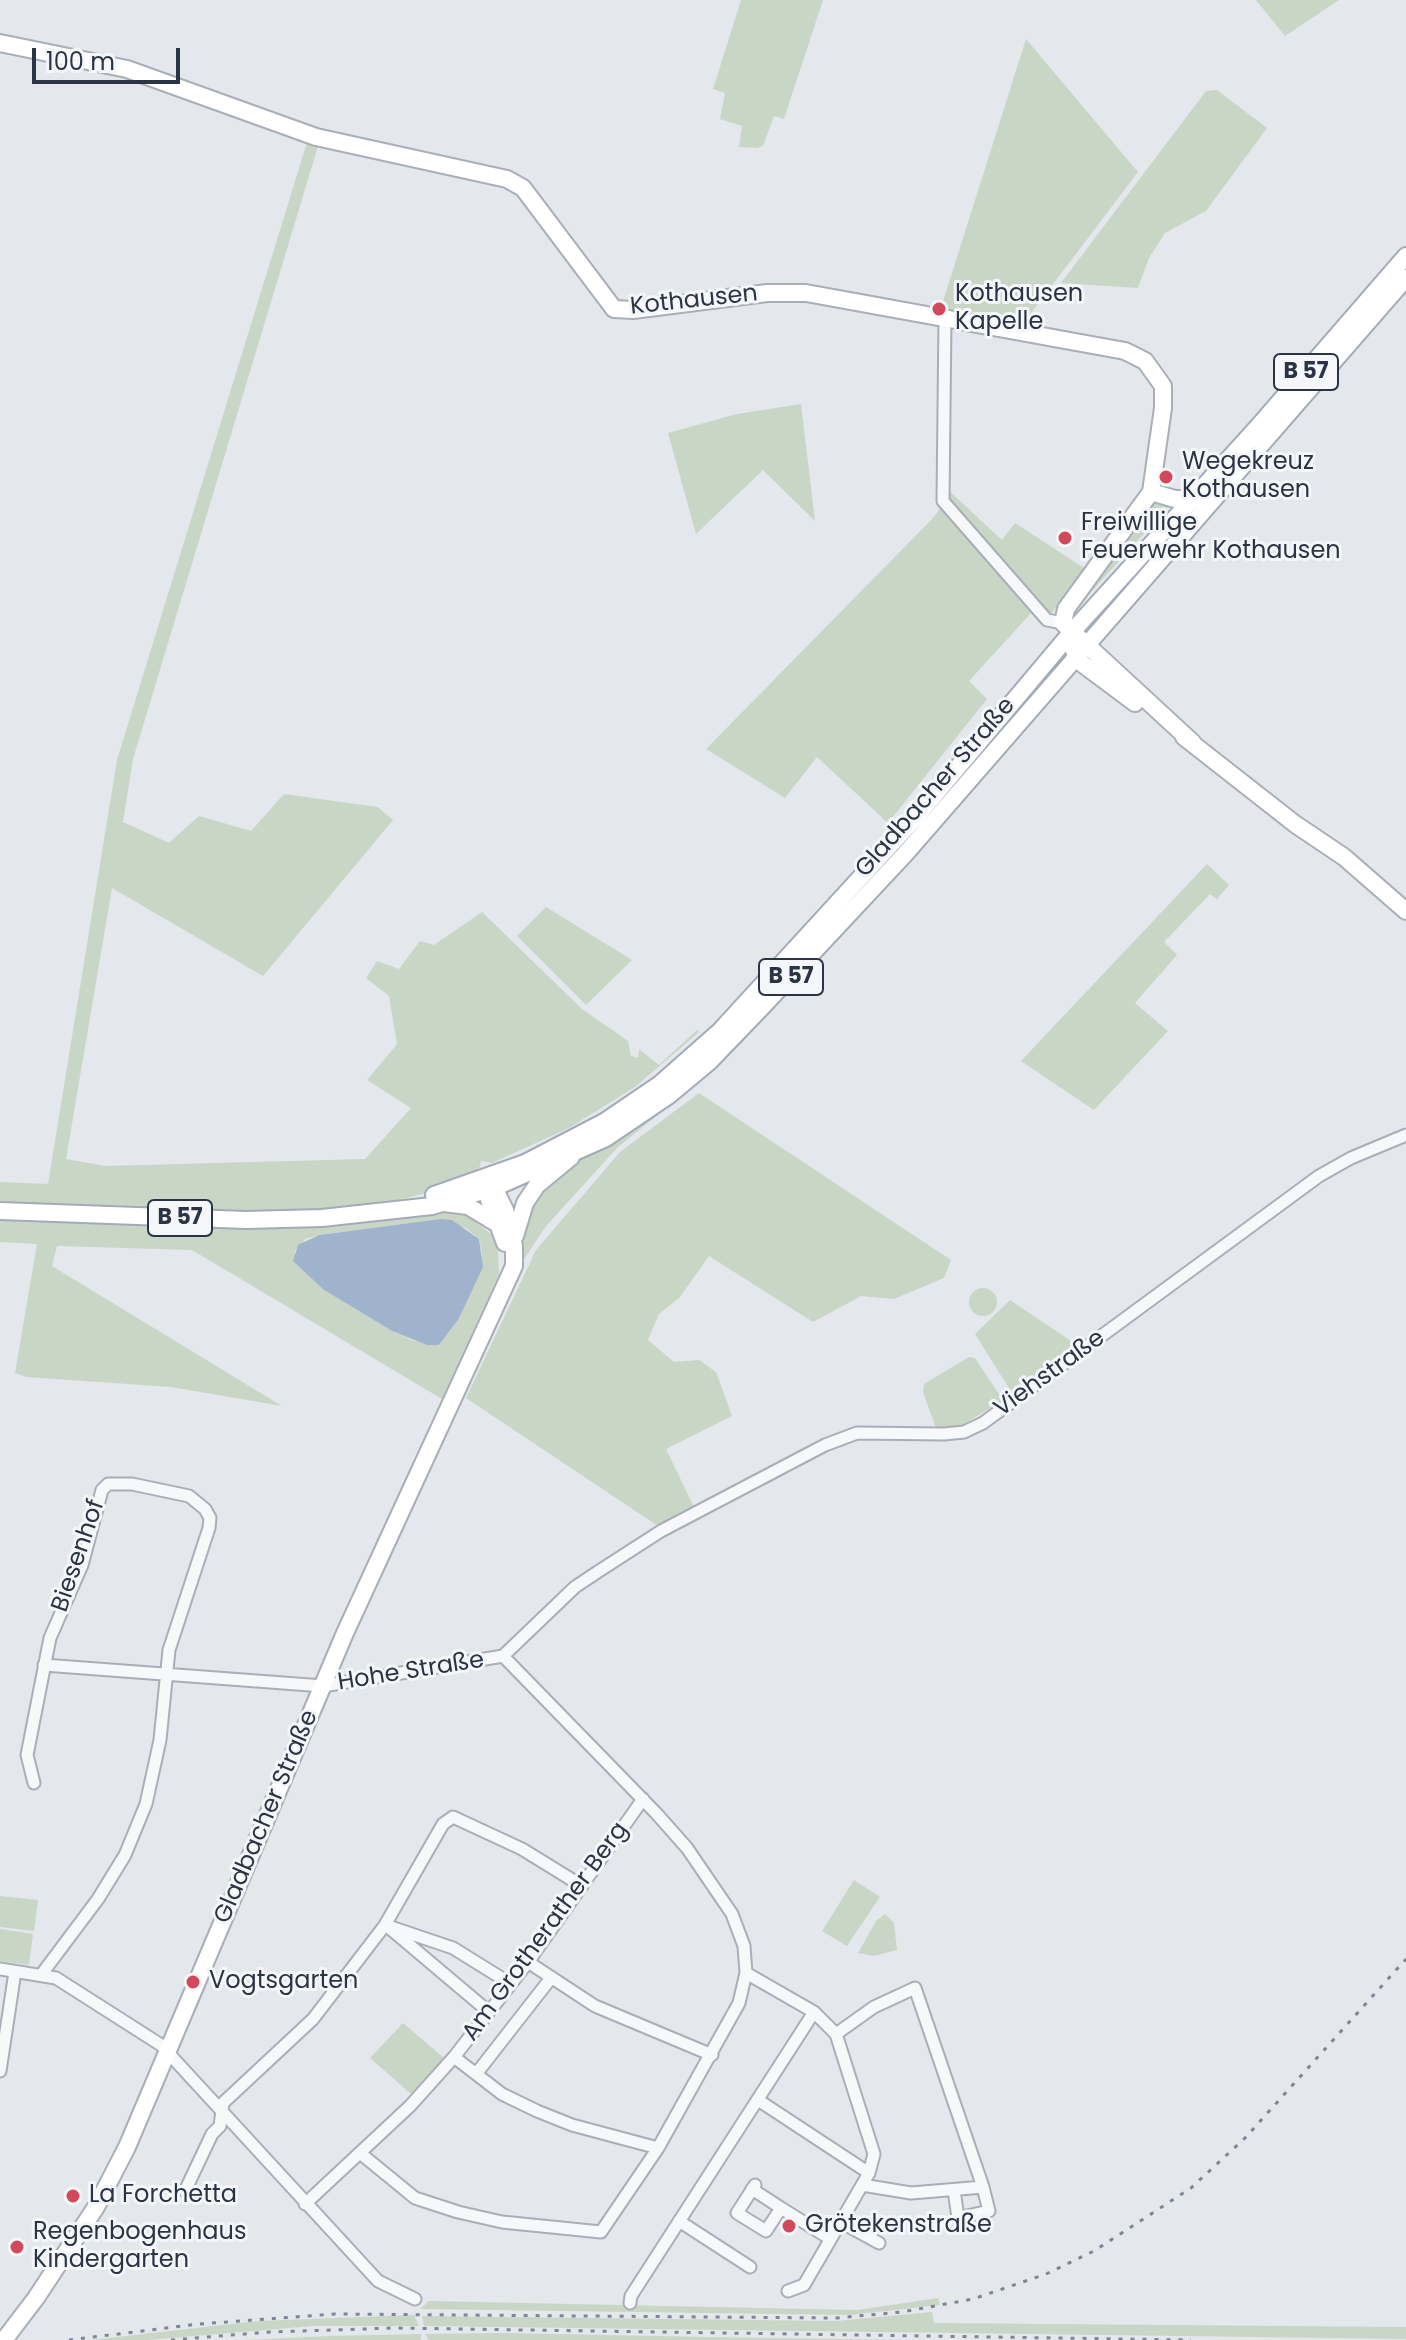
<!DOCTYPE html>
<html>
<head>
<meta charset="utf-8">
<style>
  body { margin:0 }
  #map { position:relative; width:1406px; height:2340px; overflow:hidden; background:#e4e7ec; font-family:Poppins,sans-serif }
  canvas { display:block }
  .scale { position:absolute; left:32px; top:48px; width:148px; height:36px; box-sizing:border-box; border:4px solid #2b3445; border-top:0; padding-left:10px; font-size:24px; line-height:28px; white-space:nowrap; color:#2b3445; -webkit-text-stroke:6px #f4f6f9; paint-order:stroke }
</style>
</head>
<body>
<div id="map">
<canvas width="1406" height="2340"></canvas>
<div class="scale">100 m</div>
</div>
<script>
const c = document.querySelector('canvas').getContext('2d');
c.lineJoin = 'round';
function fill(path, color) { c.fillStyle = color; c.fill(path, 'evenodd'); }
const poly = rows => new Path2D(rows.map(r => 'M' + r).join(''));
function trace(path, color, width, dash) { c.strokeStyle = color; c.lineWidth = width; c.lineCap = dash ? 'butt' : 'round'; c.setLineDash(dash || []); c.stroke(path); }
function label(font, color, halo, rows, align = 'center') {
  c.font = font + ' Poppins,sans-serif'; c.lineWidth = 6; c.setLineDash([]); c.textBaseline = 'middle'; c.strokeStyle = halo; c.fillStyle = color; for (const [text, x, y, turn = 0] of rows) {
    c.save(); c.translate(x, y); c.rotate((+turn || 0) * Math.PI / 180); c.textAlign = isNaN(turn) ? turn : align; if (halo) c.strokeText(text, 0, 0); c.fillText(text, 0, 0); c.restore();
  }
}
const green = poly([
  [741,0,823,0,784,119,774,116,763,146,757,148,739,147,742,126,720,119,725,93,713,89],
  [1256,0,1339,0,1285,36],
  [1026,39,1138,172,1022,325,939,314],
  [1217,90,1267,128,1206,211,1165,233,1149,258,1138,288,1061,283,1206,91],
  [308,139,319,143,133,759,123,822,169,843,199,816,251,831,284,794,378,807,393,820,263,976,112,888,66,1159,105,1166,365,1159,411,1108,367,1080,397,1044,389,996,366,978,377,961,399,969,420,941,434,945,482,912,582,1009,628,1041,631,1056,638,1058,639,1049,659,1065,697,1030,699,1032,635,1087,569,1128,492,1163,481,1161,480,1167,442,1189,383,1204,275,1212,0,1205,0,1182,48,1184,117,760],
  [801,404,815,521,763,470,696,534,668,433,737,414],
  [944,486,1002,540,1015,523,1084,568,1045,623,1033,611,969,681,987,699,888,823,817,757,785,798,706,749,932,519,946,501],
  [1163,501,1170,505,1082,602,1152,505],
  [1207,864,1229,885,1217,899,1210,894,1164,942,1177,955,1135,1003,1168,1031,1094,1110,1021,1061],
  [546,907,632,960,586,1005,517,936],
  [687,1089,689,1090,618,1147,547,1225,522,1262,521,1230,530,1205,557,1173,606,1145],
  [699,1093,951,1260,944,1278,894,1299,861,1296,813,1322,709,1256,680,1297,659,1314,648,1340,674,1362,699,1360,716,1372,732,1416,666,1449,694,1507,658,1526,466,1398,536,1250,620,1152],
  [461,1211,474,1214,476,1222,492,1235,498,1248,499,1274,442,1399,192,1250,57,1246,52,1266,282,1406,171,1387,26,1377,15,1373,37,1244,0,1242,0,1218,314,1226],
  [440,1219,466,1228,479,1239,482,1254,458,1320,439,1345,412,1340,392,1331,324,1290,294,1252,306,1239,319,1235],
  '969 1302a14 14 0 1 1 28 0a14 14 0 1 1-28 0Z',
  [1010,1300,1080,1347,1012,1393,975,1334],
  [969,1357,975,1358,1003,1400,961,1426,936,1428,923,1392,924,1384],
  [854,1880,880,1897,847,1946,822,1931],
  [0,1896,38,1900,34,1931,0,1927],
  [885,1914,894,1923,897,1950,874,1956,858,1953,876,1921],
  [0,1929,33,1934,29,1965,0,1961],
  [403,2023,444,2058,411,2094,370,2058],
  [938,2298,940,2305,850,2315,420,2309,429,2301,857,2310],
  [932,2312,934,2323,1406,2327,1406,2339,424,2326,422,2316,836,2321],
  [414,2315,419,2326,313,2326,147,2340,90,2340,258,2321],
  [504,2333,708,2337,912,2340,429,2340,425,2334],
  [421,2334,421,2340,245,2340,328,2336]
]);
const water = poly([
  [440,1219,452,1220,479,1239,483,1267,458,1320,439,1345,427,1345,392,1331,324,1290,293,1261,298,1245,319,1235]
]);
const street = poly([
  [945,319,943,501,1047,620,1063,623],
  [44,1665,323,1686,503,1656,575,1587,599,1571,661,1531,825,1445,857,1433,944,1434,964,1432,983,1423,1319,1176,1351,1158,1406,1135],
  [34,1783,27,1755,50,1638,82,1565,102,1490,108,1484,132,1484,189,1496,205,1509,210,1518,209,1528,169,1650,160,1740,146,1804,125,1855,98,1899,41,1975],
  [385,1925,453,1948,511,1984],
  [386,1925,489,2012],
  [528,1962,595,2006,712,2055],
  [0,1969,56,1978,161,2045,378,2281,415,2299],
  [746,1973,814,2012,836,2034,874,2154,869,2173,804,2285,788,2291],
  [836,2034,874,2007,915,1988,983,2187,911,2193,862,2185],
  [454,2057,502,2094,537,2111,572,2125,658,2148],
  [0,2071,15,1972],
  [476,2074,551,1978],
  [758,2100,869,2173],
  [360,2153,415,2198,458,2212,502,2222,601,2232,658,2148,739,2003,746,1973,744,1946,732,1914,687,1848,656,1813,503,1656],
  [752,2189,781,2208,766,2231,737,2213,755,2185],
  [954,2190,958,2218,989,2211,983,2187],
  [185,2191,212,2134,220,2126,223,2103,313,2019,385,1925,443,1824,453,1817,522,1849,582,1886],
  [305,2204,410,2106,454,2057,528,1962,643,1799],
  [781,2208,829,2238],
  [679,2221,750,2267],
  [839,2221,879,2243],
  [630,2303,631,2296,814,2012]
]);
const secondary = poly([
  [0,43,127,69,316,137,507,179,523,188,614,309,633,310,767,293,806,293,1125,351,1145,361,1163,386,1163,408,1151,492,1066,609,1063,623,1193,743],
  [1151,492,1175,499,1193,499],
  [1073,645,1076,659,1135,703],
  [1184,737,1295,824,1344,857,1406,911],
  [487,1179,484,1186,505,1243],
  [444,1203,468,1206,496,1223],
  [515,1236,525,1203,537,1185,571,1157],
  [4,2340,36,2298,96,2207,127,2147,345,1633,514,1266,514,1246,505,1210,489,1177]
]);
const primary = poly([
  [434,1195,525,1163,604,1122,660,1084,720,1031,916,817,1070,634,1256,429,1406,256],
  [0,1211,246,1220,322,1218,432,1206,496,1187,606,1138,668,1096,710,1061,762,1007,906,853,1406,278]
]);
const rail = poly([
  [69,2340,199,2324,335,2314,836,2318,902,2312,973,2299,1046,2274,1094,2251,1191,2188,1245,2138,1406,1959],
  [171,2340,269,2332,394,2328,1191,2340]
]);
const markers = [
  [939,309,8,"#d1495b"],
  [1166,477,8,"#d1495b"],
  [1065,538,8,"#d1495b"],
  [193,1982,8,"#d1495b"],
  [73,2196,8,"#d1495b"],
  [789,2226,8,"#d1495b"],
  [17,2247,8,"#d1495b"]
];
const shields = [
  [1306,372,64],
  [791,977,64],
  [180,1218,64]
];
const shieldNames = [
  ["B 57",1306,372],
  ["B 57",791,977],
  ["B 57",180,1218]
];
const poiNames = [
  ["Kothausen",955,295],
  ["Kapelle",955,323],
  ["Wegekreuz",1182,463],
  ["Kothausen",1182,491],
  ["Freiwillige",1081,524],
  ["Feuerwehr Kothausen",1081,552],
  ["Vogtsgarten",209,1982],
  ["La Forchetta",89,2196],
  ["Grötekenstraße",805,2226],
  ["Regenbogenhaus",33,2233],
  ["Kindergarten",33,2261]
];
const streetNames = [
  ["Kothausen",694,301,-6],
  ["Gladbacher Straße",936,788,-49],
  ["Viehstraße",1050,1374,-36],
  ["Biesenhof",79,1556,-71],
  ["Hohe Straße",411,1672,-9],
  ["Gladbacher Straße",267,1817,-67],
  ["Am Grotherather Berg",546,1932,-54]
];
fill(green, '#c9d6c5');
fill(water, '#9fb4cc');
trace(street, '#a9aeb7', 15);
trace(secondary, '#a9aeb7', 20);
trace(primary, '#a3abb8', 20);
trace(street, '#f7f8fa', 11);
trace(secondary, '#fff', 16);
trace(primary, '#fff', 16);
trace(rail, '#7d8696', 3, [4, 8]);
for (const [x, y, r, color] of markers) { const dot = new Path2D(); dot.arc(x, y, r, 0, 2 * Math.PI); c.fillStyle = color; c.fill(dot); trace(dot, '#f4f6f9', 3); }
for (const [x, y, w] of shields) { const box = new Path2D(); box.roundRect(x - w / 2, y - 18, w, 36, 6); c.fillStyle = '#f4f6f9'; c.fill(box); trace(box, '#2b3445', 2); }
label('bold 22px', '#2b3445', null, shieldNames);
label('24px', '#2b3445', '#f4f6f9', poiNames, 'left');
label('24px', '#2b3445', '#f4f6f9', streetNames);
</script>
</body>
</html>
